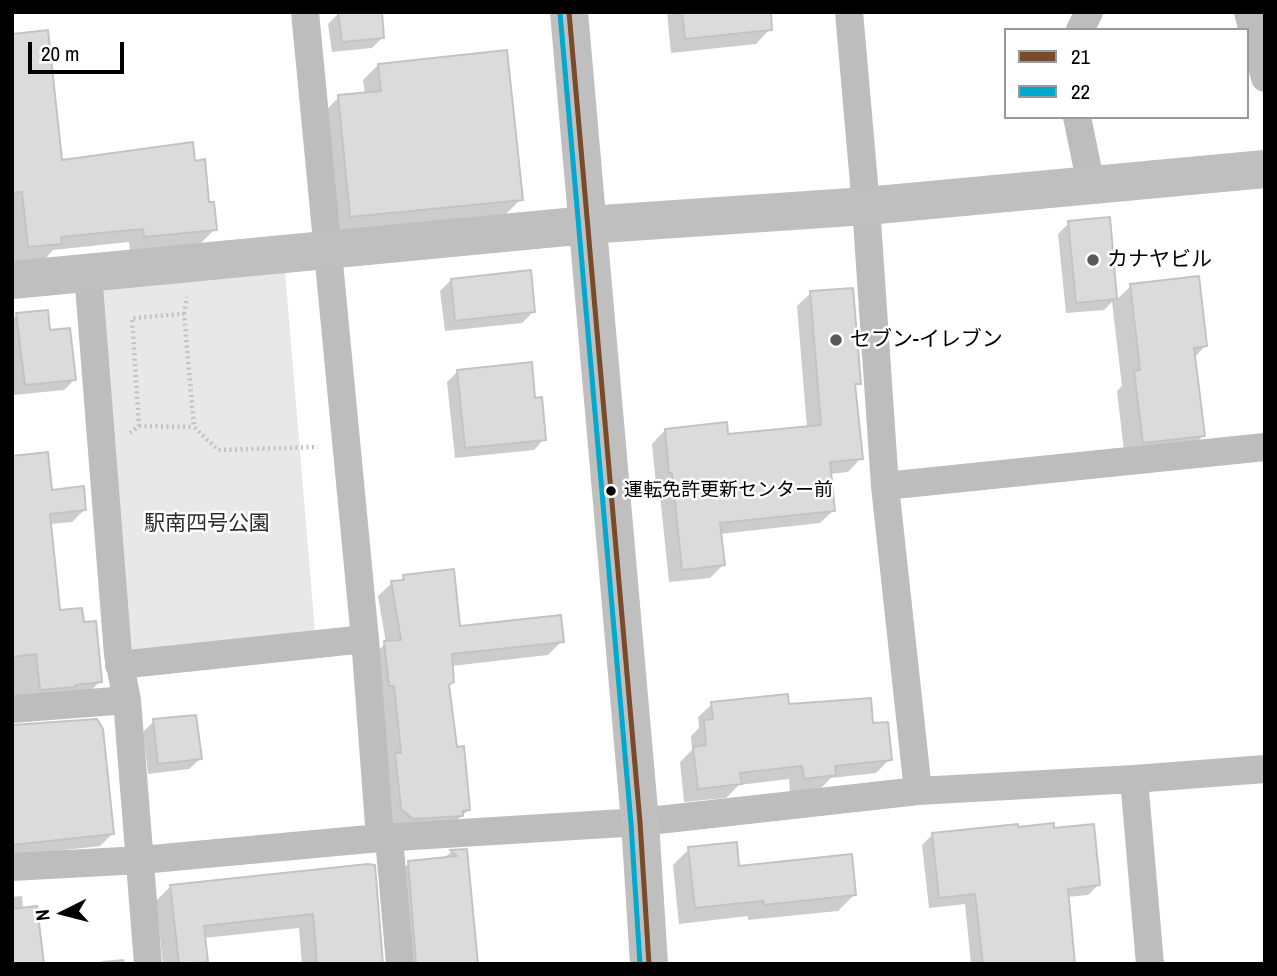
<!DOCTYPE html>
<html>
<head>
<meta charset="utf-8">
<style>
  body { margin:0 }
  #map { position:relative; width:1277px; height:976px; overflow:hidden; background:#fff; font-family:"Archivo Narrow",sans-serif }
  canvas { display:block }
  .frame { position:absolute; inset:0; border:14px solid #000; pointer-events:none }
  .legend { position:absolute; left:1004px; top:28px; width:245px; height:91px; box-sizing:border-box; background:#fff; border:2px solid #999; margin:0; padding:9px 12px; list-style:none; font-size:21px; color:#000 }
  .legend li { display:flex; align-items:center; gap:14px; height:35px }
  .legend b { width:35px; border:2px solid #999 }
  .north { position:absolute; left:28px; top:878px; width:70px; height:70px; -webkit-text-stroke:5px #fff; paint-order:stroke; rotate:264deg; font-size:19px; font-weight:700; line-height:28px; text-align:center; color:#000 }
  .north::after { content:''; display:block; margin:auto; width:24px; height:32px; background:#000; clip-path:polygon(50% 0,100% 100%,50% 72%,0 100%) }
  .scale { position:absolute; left:28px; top:42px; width:96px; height:32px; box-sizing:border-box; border:4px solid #000; border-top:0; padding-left:9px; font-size:21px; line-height:24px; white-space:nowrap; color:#000; -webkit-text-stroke:5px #fff; paint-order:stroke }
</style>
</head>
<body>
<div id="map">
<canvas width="1277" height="976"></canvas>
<div class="frame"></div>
<ul class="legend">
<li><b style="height:9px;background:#7a4b2a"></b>21</li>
<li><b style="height:9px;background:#00a9ce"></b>22</li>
</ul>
<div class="north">N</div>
<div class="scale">20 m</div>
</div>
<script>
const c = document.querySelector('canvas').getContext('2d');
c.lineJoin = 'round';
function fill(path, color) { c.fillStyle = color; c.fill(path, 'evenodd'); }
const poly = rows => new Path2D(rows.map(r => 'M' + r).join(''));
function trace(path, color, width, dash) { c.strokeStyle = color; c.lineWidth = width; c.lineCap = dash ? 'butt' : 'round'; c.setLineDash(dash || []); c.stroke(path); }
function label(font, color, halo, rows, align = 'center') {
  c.font = font + ' "Archivo Narrow","Noto Sans JP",sans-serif'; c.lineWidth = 5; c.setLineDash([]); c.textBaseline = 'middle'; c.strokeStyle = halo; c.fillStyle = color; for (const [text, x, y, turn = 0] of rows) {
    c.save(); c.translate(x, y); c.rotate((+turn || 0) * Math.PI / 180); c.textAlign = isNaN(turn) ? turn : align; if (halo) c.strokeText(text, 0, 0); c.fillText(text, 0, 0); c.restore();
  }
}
const green = poly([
  [285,271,316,644,118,655,89,282]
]);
const shadow = poly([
  [667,12,768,12,770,29,756,44,671,53],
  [339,13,383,37,372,48,332,52,328,24],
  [12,35,60,161,193,162,215,229,200,244,130,251,129,242,53,250,46,258,14,261],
  [378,65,521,199,506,214,335,231,324,112,339,97,365,94,363,80],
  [1108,219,1115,301,1131,286,1205,346,1194,358,1203,436,1185,454,1125,460,1117,391,1122,386,1112,302,1104,310,1066,313,1058,234,1069,223],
  [451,280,533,312,522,323,445,331,440,291],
  [811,293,859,383,854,388,861,458,848,472,830,474,834,510,820,523,720,534,723,565,710,578,669,582,659,485,656,485,652,444,665,430,727,436,807,428,797,306],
  [17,315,48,332,75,379,64,390,14,395,12,320],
  [458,371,534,400,544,439,534,450,455,458,447,382],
  [12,457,50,491,85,509,72,522,50,524,59,612,82,624,100,681,88,694,12,703],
  [404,577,459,628,562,641,548,655,451,666,453,682,447,687,456,749,469,809,448,829,388,823,371,657,386,643,378,596,392,583,399,582],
  [712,704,788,706,872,725,890,759,876,773,831,778,820,789,790,792,789,779,739,785,726,798,684,802,680,762,692,750,691,736,699,728,698,717],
  [154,721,200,759,189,769,148,774,143,732],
  [12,727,112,834,100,846,12,856],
  [1017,828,1053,830,1099,884,1088,895,1067,897,1074,964,971,964,965,904,929,908,922,845,933,834],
  [689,849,738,868,854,895,838,911,748,920,748,916,679,924,673,865],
  [465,851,476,964,402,964,394,878,409,863,443,859,451,852],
  [373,867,382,964,302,964,299,928,204,938,206,964,163,964,156,901,171,886],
  [22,896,23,909,12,964,12,897],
  [124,959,125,964,99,964,102,961]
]);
const building = poly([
  [338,12,382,12,384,38,342,42,338,12],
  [682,12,771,12,772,30,685,39,682,12],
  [48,30,62,160,193,142,195,161,205,159,209,202,214,202,217,230,144,237,143,229,61,237,62,244,28,247,22,192,12,193,12,34,48,30],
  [507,50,523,200,350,217,338,95,381,91,378,64,507,50],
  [1110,217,1117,299,1076,303,1068,221,1110,217],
  [531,270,535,312,455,321,451,279,531,270],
  [1199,276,1207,346,1194,348,1205,436,1143,443,1134,371,1140,370,1130,284,1199,276],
  [853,288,861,384,855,384,863,459,830,462,835,511,720,523,725,565,682,570,672,473,669,473,665,429,727,422,728,434,821,425,810,291,853,288],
  [48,310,50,330,70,328,76,380,25,385,16,313,48,310],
  [532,362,535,398,542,397,546,440,465,448,457,370,532,362],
  [48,452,52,490,84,486,86,510,50,514,60,610,82,608,84,622,96,621,102,682,75,685,76,687,40,690,36,654,12,657,12,456,48,452],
  [454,569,460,626,561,615,564,642,452,654,454,682,449,685,457,747,464,746,470,810,463,811,463,816,413,819,401,809,395,753,401,753,394,686,389,686,384,641,401,640,391,581,404,580,403,575,454,569],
  [788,694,789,704,871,698,873,723,888,722,892,760,835,766,836,775,804,779,802,766,740,773,742,784,698,789,693,747,706,745,704,720,713,719,711,702,788,694],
  [196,715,202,759,158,764,153,719,196,715],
  [97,719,103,729,114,834,12,845,12,725,97,719],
  [1054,823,1054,828,1094,824,1100,885,1068,889,1075,964,983,964,975,894,939,898,932,833,1018,824,1018,827,1054,823],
  [737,842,739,866,852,854,856,895,764,905,763,901,695,908,688,847,737,842],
  [467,849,478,964,416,964,408,861,457,856,450,850,467,849],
  [368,864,375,865,383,964,317,964,313,914,204,926,208,962,179,964,170,885,368,864],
  [37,906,44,964,12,964,12,909,37,906]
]);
const path = poly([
  [184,314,187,297],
  [139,426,194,427],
  [130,433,139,426,132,318,184,314,194,427,218,450,318,447]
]);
const street = poly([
  [305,12,365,639,380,838],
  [849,12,866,206,885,486,918,791],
  [1248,12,1265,78],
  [1080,30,1089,12],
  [1077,117,1091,185],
  [88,273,118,655,127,700,148,964],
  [885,486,1265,447],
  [119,665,365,639],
  [12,709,127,700],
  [1134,779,1150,964],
  [389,838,400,964],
  [12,867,141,860,380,838,640,822,918,791,1134,779,1265,769]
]);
const secondary = poly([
  [569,12,640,822,649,964],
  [12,280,587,225,866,206,1265,169]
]);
const bus1 = poly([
  [569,12,640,822,649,964]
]);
const bus2 = poly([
  [560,13,631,823,640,964]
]);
const markers = [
  [1093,260,7,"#595959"],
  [836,340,7,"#595959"],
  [611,491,6,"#000"]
];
const busNames = [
  ["運転免許更新センター前",624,491]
];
const poiNames = [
  ["カナヤビル",1107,260],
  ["セブン-イレブン",850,340]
];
const parkNames = [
  ["駅南四号公園",207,524]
];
fill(green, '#e8e8e8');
fill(shadow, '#0003');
fill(building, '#dbdbdb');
trace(building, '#c3c3c3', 2);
trace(path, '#c2c2c2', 4.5, [2, 3.5]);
trace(street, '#bdbdbd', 28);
trace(secondary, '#bfbfbf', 38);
trace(bus1, '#7a4b2a', 5);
trace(bus2, '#00a9ce', 5);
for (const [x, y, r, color] of markers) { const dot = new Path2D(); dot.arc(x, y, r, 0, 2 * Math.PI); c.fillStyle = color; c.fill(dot); trace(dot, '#fff', 2.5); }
label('19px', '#000', '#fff', busNames, 'left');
label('21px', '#000', '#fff', poiNames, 'left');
label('21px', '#2c2c2c', '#fff', parkNames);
</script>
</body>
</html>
